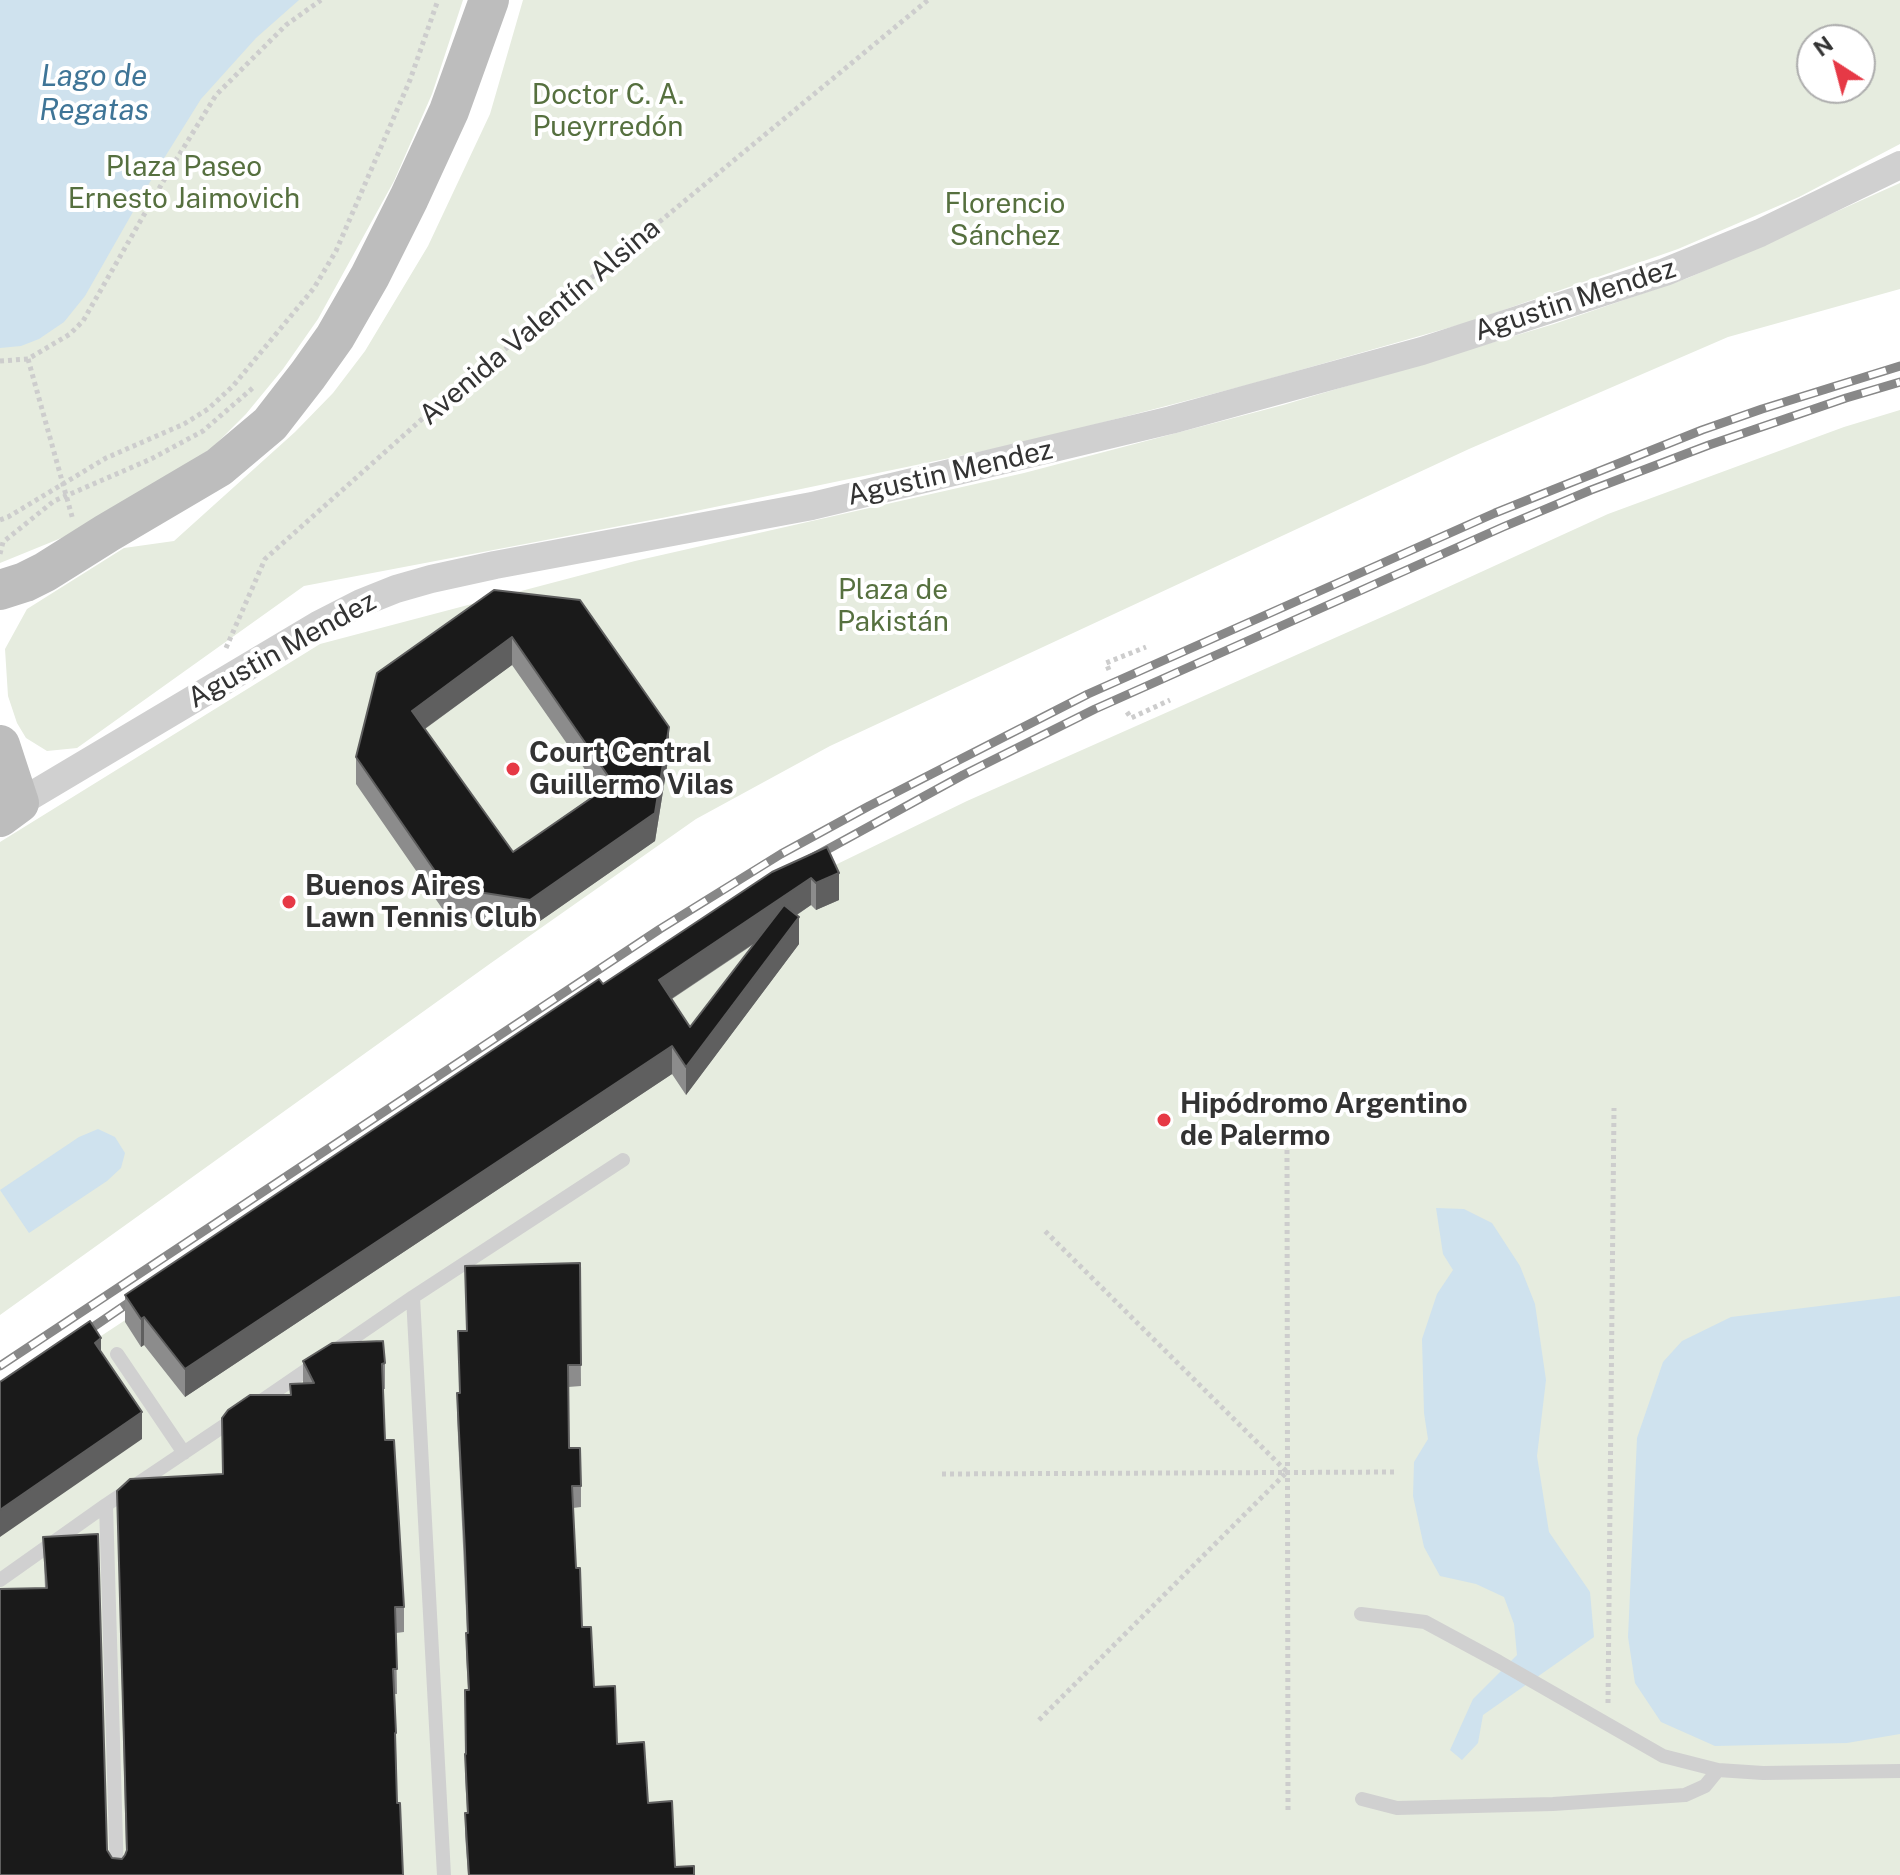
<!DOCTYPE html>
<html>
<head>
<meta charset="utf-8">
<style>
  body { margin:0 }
  #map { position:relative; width:1900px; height:1875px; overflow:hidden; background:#fff; font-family:"Public Sans",sans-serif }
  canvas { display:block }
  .north { position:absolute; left:1796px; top:24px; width:80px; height:80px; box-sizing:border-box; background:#fff; border:2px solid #adadad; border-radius:50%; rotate:324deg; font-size:22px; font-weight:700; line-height:32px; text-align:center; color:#333 }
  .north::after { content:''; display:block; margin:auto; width:28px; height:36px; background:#e63946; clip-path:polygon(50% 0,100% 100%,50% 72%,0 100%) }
</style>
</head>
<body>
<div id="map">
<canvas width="1900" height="1875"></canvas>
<div class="north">N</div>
</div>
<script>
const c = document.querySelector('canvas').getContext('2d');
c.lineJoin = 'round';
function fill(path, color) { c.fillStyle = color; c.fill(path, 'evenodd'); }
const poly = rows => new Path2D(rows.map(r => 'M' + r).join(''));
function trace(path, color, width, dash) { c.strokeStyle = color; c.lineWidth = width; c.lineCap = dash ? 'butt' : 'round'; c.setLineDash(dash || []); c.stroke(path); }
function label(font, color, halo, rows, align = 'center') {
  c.font = font + ' "Public Sans",sans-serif'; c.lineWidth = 8; c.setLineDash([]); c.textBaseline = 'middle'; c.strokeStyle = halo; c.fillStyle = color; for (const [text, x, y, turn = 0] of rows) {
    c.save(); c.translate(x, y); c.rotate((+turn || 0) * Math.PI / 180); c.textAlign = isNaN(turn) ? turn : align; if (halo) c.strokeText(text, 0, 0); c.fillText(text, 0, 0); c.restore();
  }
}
const green = poly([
  [0,0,463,0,432,94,394,181,318,319,283,369,246,414,212,448,81,530,0,563],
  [523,0,1900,0,1900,144,1799,197,1678,249,1469,322,1251,384,1031,441,667,517,304,586,77,748,47,751,26,738,17,723,8,696,5,649,27,609,124,548,174,541,295,432,333,393,365,351,428,246,490,114],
  [1812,40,1860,40,1860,88,1812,88],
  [1900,183,1900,289,1728,337,1469,449,830,746,696,819,491,963,0,1315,0,842,320,644,635,561,1024,473,1283,405,1554,324,1688,278],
  [1900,410,1900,1875,0,1875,0,1405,98,1338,759,902,967,801,1400,609,1608,514,1844,427]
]);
const water = poly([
  [0,0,299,0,256,38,201,99,158,168,85,296,64,322,39,339,21,346,0,348],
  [98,1129,115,1137,125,1153,121,1168,107,1181,29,1233,0,1190,79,1137],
  [1436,1208,1464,1209,1492,1223,1520,1266,1535,1304,1546,1380,1537,1456,1549,1532,1590,1592,1594,1637,1483,1715,1478,1743,1462,1760,1450,1750,1473,1699,1517,1655,1514,1624,1504,1597,1476,1584,1440,1576,1424,1547,1413,1496,1414,1462,1428,1439,1424,1413,1422,1339,1437,1294,1453,1270,1443,1254],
  [1900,1296,1900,1734,1847,1743,1715,1746,1661,1722,1635,1683,1628,1637,1637,1438,1663,1362,1682,1341,1731,1317]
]);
const path = poly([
  [28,359,73,520],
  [0,361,28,359,70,334,83,321,168,173,216,95,286,25,321,0],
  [0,520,8,517,106,458,184,424,208,409,233,386,314,288,336,251,410,80,438,0],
  [0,554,3,542,54,501,151,459,203,431,255,386],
  [226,648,265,559,440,403,928,0],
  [1109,670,1106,663,1146,647],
  [1127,712,1131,718,1170,700],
  [1287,1150,1288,1811],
  [942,1474,1397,1472],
  [1608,1703,1614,1108],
  [1039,1720,1287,1472,1043,1229]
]);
const service = poly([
  [413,1297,444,1875],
  [117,1354,184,1453],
  [254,1406,413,1297,623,1160],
  [106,1505,117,1875],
  [0,1580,106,1505,237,1417],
  [1361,1614,1425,1622,1499,1662,1663,1756,1718,1770,1763,1773,1900,1771],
  [1362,1799,1397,1808,1553,1804,1685,1795,1705,1786,1718,1770]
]);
const minor = poly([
  [19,803,318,625,361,603,396,589,431,579,495,565,812,506,1171,420,1422,351,1665,272,1760,233,1900,165]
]);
const secondary = poly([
  [0,590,25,582,45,572,107,533,219,467,270,424,308,375,335,337,370,276,409,198,449,111,489,0],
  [0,745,19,803,0,817]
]);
const rail = poly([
  [810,859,963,775,1095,709,1503,527,1591,490,1709,445,1846,398,1900,382],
  [77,1338,143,1293],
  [0,1366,660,929,781,854,869,806,1088,694,1495,513,1702,430,1762,409,1900,366]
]);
const wall = poly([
  [494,590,669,754,655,841,530,928,446,914,356,784,356,757],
  [512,665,600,791,513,852,425,729],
  [827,847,839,900,816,910,811,905,797,915,799,944,686,1095,672,1074,185,1397,144,1345,141,1347,125,1322,125,1295,603,984],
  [754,944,690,1027,672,999],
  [580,1263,581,1386,568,1387,569,1448,581,1486,581,1507,573,1508,576,1568,582,1627,594,1687,617,1744,648,1803,675,1867,694,1875,468,1875,465,1834,465,1813,467,1813,465,1776,468,1690,466,1655,466,1633,467,1633,457,1415,457,1393,460,1393,458,1331,467,1331,465,1266],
  [303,1361,385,1363,385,1389,383,1389,385,1440,404,1607,404,1632,396,1633,397,1694,395,1694,397,1803,403,1875,0,1875,45,1588,43,1537,107,1850,112,1858,122,1859,125,1855,126,1852,117,1491,222,1474,222,1418,290,1395,303,1384]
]);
const shadedWall = poly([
  [512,637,512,665,412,738,412,711],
  [669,727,669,754,655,841,530,928,530,900],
  [839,873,839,900,816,910,816,883],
  [811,878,811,905,659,1007,659,980],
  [799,917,799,944,686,1095,686,1067],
  [672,1046,672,1074,185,1397,185,1369],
  [144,1317,144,1345,141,1347,141,1319],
  [101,1338,101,1366,95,1343],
  [142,1412,142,1439,0,1537,0,1510]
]);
const building = poly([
  [494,590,580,600,669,727,655,813,530,900,446,887,356,757,377,673,494,590],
  [512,637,613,783,513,852,412,711,512,637],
  [827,847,839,873,816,883,811,878,659,980,690,1027,784,905,799,917,686,1067,672,1046,185,1369,144,1317,141,1319,125,1295,599,979,603,984,772,872,827,847],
  [580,1263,581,1365,568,1365,569,1448,580,1448,581,1486,572,1486,576,1568,580,1568,582,1627,591,1627,594,1687,615,1686,617,1744,644,1742,648,1803,672,1801,675,1867,694,1866,694,1875,469,1875,465,1813,468,1813,465,1754,466,1754,465,1690,469,1690,466,1633,468,1633,465,1551,457,1393,460,1393,458,1331,467,1331,465,1266,580,1263],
  [90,1321,101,1338,95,1343,142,1412,0,1510,0,1382,90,1321],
  [383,1341,385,1363,382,1364,385,1440,394,1440,404,1607,395,1607,397,1669,393,1669,396,1733,395,1733,397,1803,400,1803,403,1875,0,1875,0,1589,47,1588,43,1537,98,1534,107,1850,112,1858,122,1859,125,1855,127,1850,117,1491,130,1479,223,1474,222,1418,228,1410,250,1395,291,1395,290,1384,314,1383,303,1361,332,1343,383,1341]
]);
const markers = [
  [513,769,8,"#e63946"],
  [289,902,8,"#e63946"],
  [1164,1120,8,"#e63946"]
];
const parkNames = [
  ["Doctor C. A.",608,95],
  ["Pueyrredón",608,127],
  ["Plaza Paseo",184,167],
  ["Ernesto Jaimovich",184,199],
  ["Florencio",1005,204],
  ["Sánchez",1005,236],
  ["Plaza de",893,590],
  ["Pakistán",893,622]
];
const streetNames = [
  ["Agustin Mendez",1575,300,-18],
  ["Avenida Valentín Alsina",540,322,-40],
  ["Agustin Mendez",950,473,-13],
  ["Agustin Mendez",282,650,-29]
];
const poiNames = [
  ["Court Central",529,753],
  ["Guillermo Vilas",529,785],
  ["Buenos Aires",305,886],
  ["Lawn Tennis Club",305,918],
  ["Hipódromo Argentino",1180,1104],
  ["de Palermo",1180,1136]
];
const waterNames = [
  ["Lago de",94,77],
  ["Regatas",94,111]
];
fill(green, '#e6ecdf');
fill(water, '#cfe2ee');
trace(path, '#cdcdcd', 5, [4, 4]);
trace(service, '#d0d0d0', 14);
trace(minor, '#d0d0d0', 28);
trace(secondary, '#bdbdbd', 40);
trace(rail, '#888', 9);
trace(rail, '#fff', 6, [18]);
fill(wall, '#8c8c8c');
fill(shadedWall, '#5f5f5f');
fill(building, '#1a1a1a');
trace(building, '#5f5f5f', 2);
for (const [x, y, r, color] of markers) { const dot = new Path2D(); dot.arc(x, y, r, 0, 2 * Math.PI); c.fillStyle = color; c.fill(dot); trace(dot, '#fff', 3); }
label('28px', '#56703f', '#fff', parkNames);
label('28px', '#333', '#fff', streetNames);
label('bold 28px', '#333', '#fff', poiNames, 'left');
label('italic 30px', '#3f7597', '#fff', waterNames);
</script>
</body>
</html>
